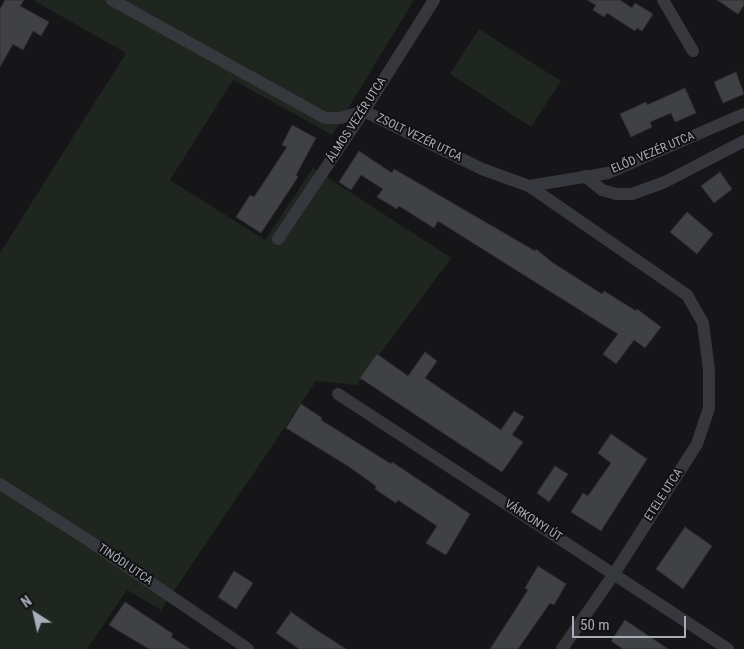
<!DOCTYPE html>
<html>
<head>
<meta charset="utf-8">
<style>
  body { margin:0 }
  #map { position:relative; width:744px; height:649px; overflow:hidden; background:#161618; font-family:"Roboto Condensed",sans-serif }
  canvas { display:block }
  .north { position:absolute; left:10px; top:589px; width:50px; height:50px; -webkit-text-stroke:4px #111113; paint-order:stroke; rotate:325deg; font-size:14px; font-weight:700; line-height:20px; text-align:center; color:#a8adb8 }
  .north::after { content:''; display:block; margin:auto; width:18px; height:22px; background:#a8adb8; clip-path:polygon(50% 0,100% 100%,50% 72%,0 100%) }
  .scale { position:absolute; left:572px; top:616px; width:114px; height:22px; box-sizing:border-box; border:2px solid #a8adb8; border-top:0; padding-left:6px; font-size:15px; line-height:18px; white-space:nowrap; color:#a8adb8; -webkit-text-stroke:4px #111113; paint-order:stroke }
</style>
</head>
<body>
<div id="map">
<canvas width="744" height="649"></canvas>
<div class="north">N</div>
<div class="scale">50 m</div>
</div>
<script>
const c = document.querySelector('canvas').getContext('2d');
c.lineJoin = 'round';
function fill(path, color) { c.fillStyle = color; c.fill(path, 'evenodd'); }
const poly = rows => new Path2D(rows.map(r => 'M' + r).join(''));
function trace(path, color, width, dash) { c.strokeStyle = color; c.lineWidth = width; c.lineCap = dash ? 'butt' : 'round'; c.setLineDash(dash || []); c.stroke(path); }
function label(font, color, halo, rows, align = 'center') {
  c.font = font + ' "Roboto Condensed",sans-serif'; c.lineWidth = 4; c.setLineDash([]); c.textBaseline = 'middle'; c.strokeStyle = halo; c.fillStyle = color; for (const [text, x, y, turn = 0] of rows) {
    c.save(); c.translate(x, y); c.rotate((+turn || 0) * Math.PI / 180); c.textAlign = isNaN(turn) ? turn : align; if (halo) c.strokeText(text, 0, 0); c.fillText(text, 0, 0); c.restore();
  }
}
const green = poly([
  [33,0,414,0,332,135,233,80,170,180,265,240,313,168,451,258,357,385,316,381,161,610,127,590,87,649,0,649,0,253,126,53],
  [479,29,561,81,531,127,450,74]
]);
const building = poly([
  [5,0,24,0,20,6,49,22,41,36,33,31,23,50,13,44,0,67,0,9,5,0],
  [587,0,620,0,632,8,635,3,653,14,642,31,637,28,635,31,607,13,604,17,593,10,596,5,587,0],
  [717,0,744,0,744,5,738,14,717,0],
  [736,72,744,94,723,103,714,82,736,72],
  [685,88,696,113,675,122,671,113,650,122,652,127,631,137,620,114,646,102,647,105,685,88],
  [292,125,316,138,296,175,298,177,261,233,236,217,250,195,254,197,287,147,282,145,292,125],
  [359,151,392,173,394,169,535,251,536,249,553,263,602,294,604,291,636,311,637,309,661,327,645,348,634,340,616,364,603,354,618,334,438,221,434,228,399,206,397,209,377,197,383,189,361,175,351,190,339,182,359,151],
  [720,172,732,189,714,203,701,186,720,172],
  [687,212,713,234,697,254,670,232,687,212],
  [425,352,437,361,425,378,501,430,514,411,524,417,512,435,523,442,502,472,360,378,377,354,408,376,425,352],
  [301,404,322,418,321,420,391,464,392,462,470,514,446,555,426,543,437,526,398,500,396,503,375,489,376,486,348,466,286,428,301,404],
  [611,434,647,459,601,531,571,512,583,493,588,496,611,463,598,453,611,434],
  [555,466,568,474,549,502,537,493,555,466],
  [685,527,712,546,683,589,656,569,685,527],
  [538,566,566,584,554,605,550,603,518,649,490,649,528,590,525,588,538,566],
  [234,571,253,583,236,609,218,597,234,571],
  [125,602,173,634,171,637,190,649,149,649,109,625,125,602],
  [291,612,315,629,346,649,299,649,276,633,291,612],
  [625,620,668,649,623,649,611,641,625,620]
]);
const minor = poly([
  [112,0,325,118,340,118,364,111,482,169,529,186,687,295,703,323,709,370,709,408,697,444,614,574,562,649],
  [663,0,693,51],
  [585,176,602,190,616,194,632,194,665,182,744,141],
  [529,186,608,173,744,114],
  [278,239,364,111,434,0],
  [338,394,728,649],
  [0,484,88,540,248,649]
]);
const streetNames = [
  ["ÁLMOS VEZÉR UTCA",357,120,-57],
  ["ZSOLT VEZÉR UTCA",419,138,26],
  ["ELŐD VEZÉR UTCA",653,153,-23],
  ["ETELE UTCA",664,495,-57],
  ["VÁRKONYI ÚT",533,521,33],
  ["TINÓDI UTCA",125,565,34]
];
fill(green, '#1e261f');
fill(building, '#404145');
trace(building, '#303034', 1);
trace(minor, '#37383d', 12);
label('12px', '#a8adb8', '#111113', streetNames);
</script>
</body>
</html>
